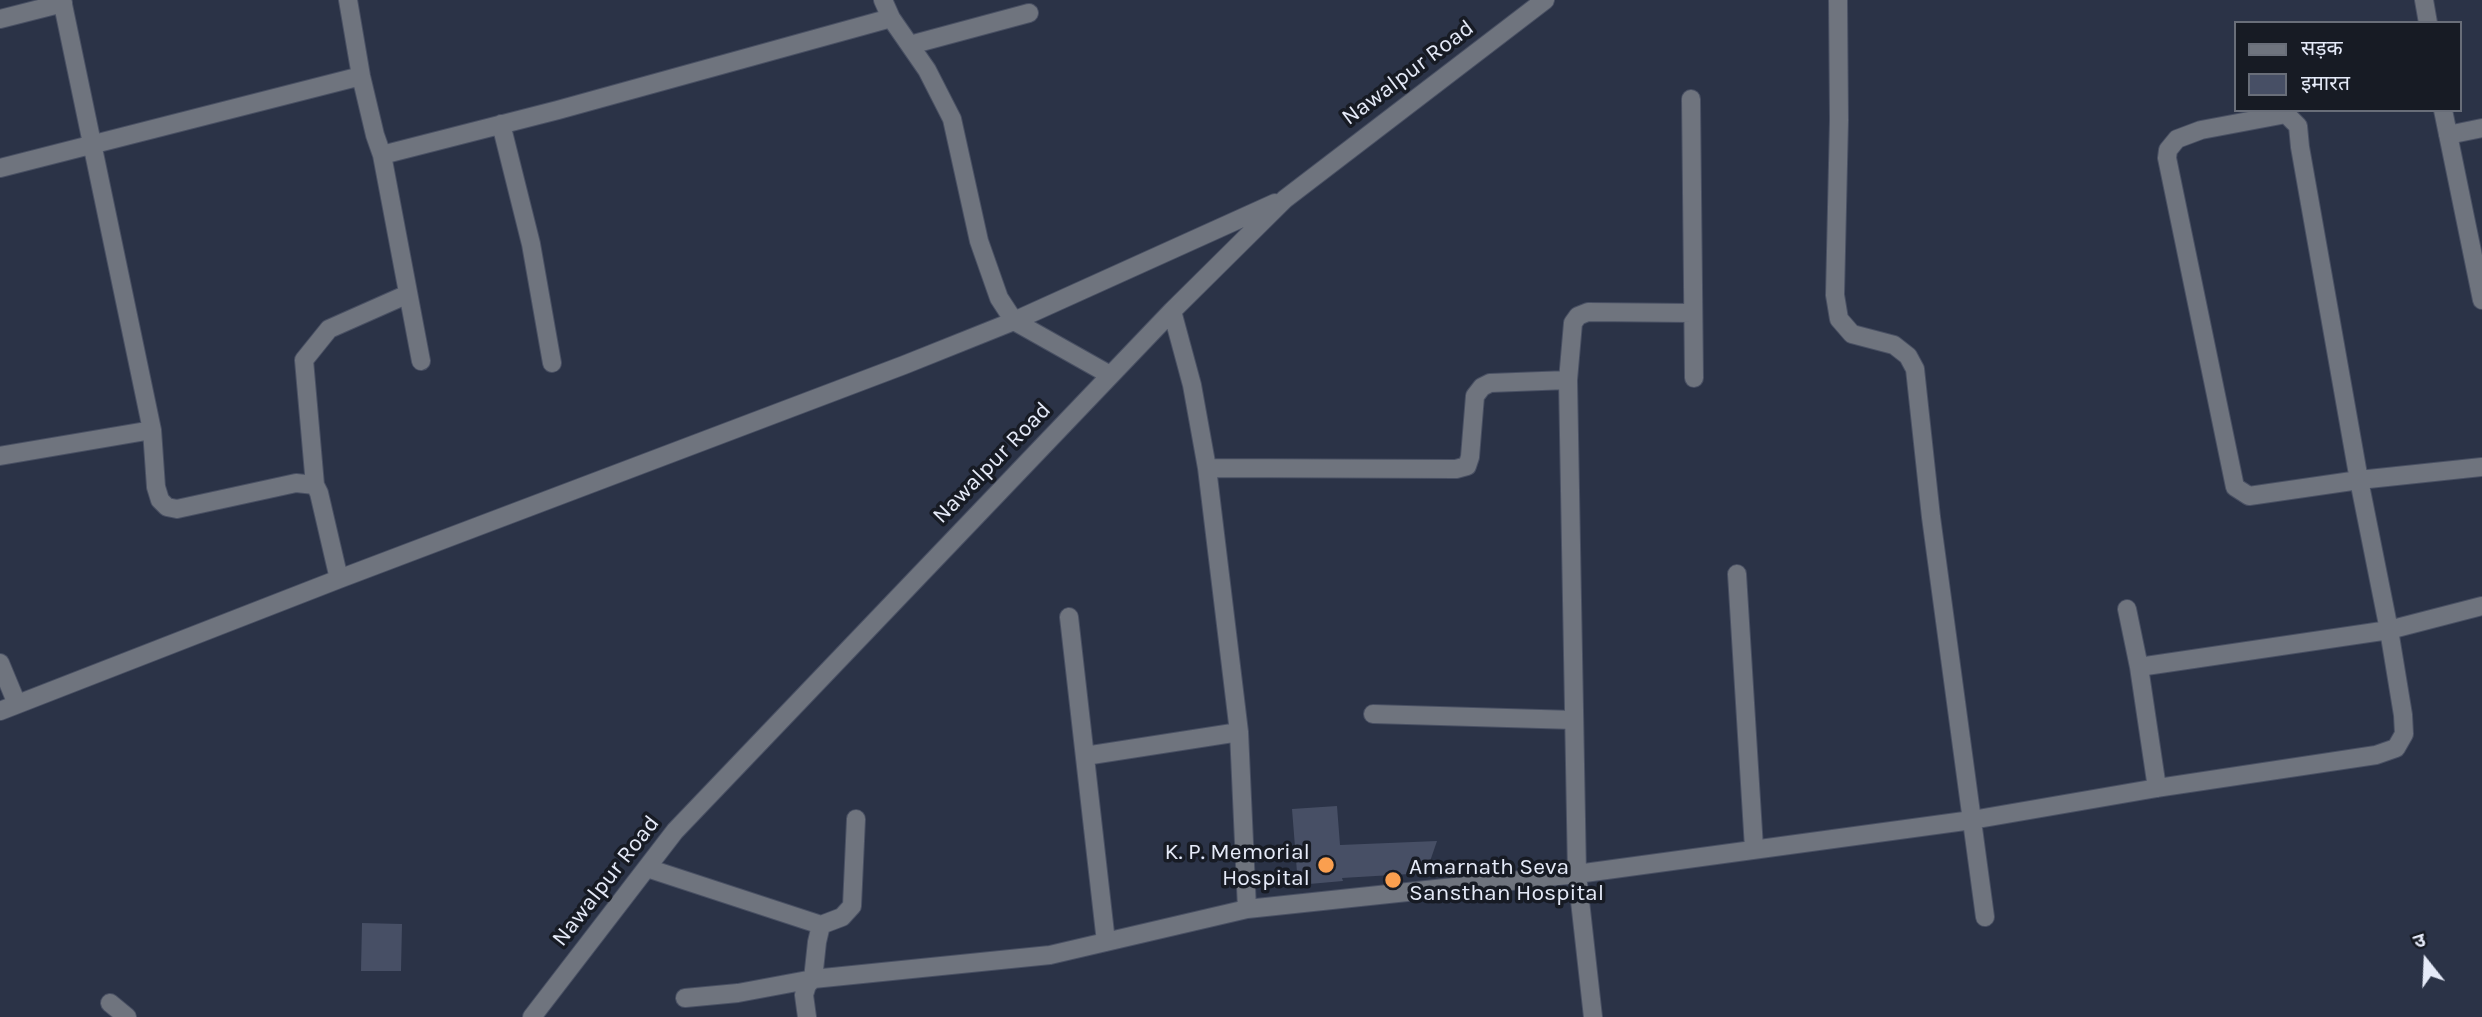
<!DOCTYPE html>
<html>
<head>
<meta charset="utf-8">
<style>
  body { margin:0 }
  #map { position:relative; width:2482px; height:1017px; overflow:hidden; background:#2b3347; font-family:Karla,"Noto Sans Devanagari",sans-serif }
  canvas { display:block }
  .legend { position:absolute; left:2234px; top:21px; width:228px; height:91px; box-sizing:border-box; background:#171b24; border:2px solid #696e79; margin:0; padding:9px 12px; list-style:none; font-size:21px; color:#e5eaf8 }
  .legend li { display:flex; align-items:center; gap:14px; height:35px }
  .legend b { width:35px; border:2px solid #696e79 }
  .north { position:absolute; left:2391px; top:926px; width:70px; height:70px; -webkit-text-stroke:5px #171b24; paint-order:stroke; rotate:342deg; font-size:19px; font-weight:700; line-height:28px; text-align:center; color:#e5eaf8 }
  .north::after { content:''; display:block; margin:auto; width:24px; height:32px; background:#e5eaf8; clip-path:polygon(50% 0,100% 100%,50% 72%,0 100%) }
</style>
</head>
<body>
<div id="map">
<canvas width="2482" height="1017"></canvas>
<ul class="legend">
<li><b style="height:9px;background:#6f747e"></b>सड़क</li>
<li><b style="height:19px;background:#474f65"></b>इमारत</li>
</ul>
<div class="north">उ</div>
</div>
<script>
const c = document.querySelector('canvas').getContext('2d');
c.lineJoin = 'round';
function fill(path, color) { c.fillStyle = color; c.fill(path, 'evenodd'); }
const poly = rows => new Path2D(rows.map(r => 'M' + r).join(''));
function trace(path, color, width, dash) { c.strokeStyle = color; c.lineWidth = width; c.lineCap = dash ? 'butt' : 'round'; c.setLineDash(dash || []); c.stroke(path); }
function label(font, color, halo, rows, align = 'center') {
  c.font = font + ' Karla,sans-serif'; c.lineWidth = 7; c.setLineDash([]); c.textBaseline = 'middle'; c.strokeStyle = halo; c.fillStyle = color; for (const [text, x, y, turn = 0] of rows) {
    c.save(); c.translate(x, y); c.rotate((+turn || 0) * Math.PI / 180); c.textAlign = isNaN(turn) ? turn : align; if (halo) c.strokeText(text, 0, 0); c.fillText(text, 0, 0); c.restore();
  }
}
const building = poly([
  [1337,806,1340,845,1437,841,1426,873,1342,878,1343,881,1298,885,1292,809],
  [362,923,402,924,401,971,361,971]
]);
const minor = poly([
  [62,0,152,430,156,487,160,500,167,507,177,509,296,483,315,485,319,493,339,579],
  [348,0,361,76,375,135,382,155,421,361],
  [883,0,891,18,927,70,952,119,979,241,999,298,1014,321,1110,375],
  [1838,0,1839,120,1835,295,1839,319,1852,334,1894,345,1908,356,1915,369,1931,517,1985,917],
  [2424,0,2428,23],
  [0,19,63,3],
  [910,45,1029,13],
  [1691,99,1694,378],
  [2443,110,2482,300],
  [501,124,531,244,552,363],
  [2448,135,2482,128],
  [382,155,558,110,891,18],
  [0,168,361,76],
  [1172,311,1192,385,1207,468,1456,469,1467,466,1470,457,1475,396,1482,387,1490,383,1568,380],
  [0,456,152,430],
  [1207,468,1239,732,1247,909,1577,874,1972,820,2157,788,2376,755,2396,748,2404,734,2403,715,2389,630,2359,480,2300,147,2298,126,2286,114,2201,130,2177,139,2168,150,2167,158,2235,487,2249,496,2359,480,2482,467],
  [315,485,304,360,329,329,408,294],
  [1737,574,1754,848],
  [2127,609,2139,667,2157,788],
  [1069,617,1106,942],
  [0,663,17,704],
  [2139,667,2389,630,2482,606],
  [0,711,339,579,904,365,1014,321,1275,203],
  [1373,714,1574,720],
  [1085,756,1239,732],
  [647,868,821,925],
  [685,998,738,993,813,979,817,942,821,925,842,917,852,906,856,819],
  [110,1003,127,1017],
  [532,1017,675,831,1172,311,1285,199,1545,0],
  [807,1017,804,995,807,985,813,979,1050,955,1247,909],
  [1593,1017,1577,874,1568,380,1573,323,1578,316,1588,312,1693,313]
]);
const markers = [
  [1326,865,9,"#fa9f4f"],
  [1393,880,9,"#fa9f4f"]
];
const streetNames = [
  ["Nawalpur Road",1408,73,-37],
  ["Nawalpur Road",992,463,-46],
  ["Nawalpur Road",606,881,-52]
];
const poiNames = [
  ["K. P. Memorial",1310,852],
  ["Hospital",1310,878],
  ["Amarnath Seva",1409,867,"left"],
  ["Sansthan Hospital",1409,893,"left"]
];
fill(building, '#474f65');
trace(minor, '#495063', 20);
trace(minor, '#6f747e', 18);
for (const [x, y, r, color] of markers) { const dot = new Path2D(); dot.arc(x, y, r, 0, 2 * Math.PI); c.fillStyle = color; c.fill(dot); trace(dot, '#171b24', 2.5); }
label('23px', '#e5eaf8', '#171b24', streetNames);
label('23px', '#e5eaf8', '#171b24', poiNames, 'right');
</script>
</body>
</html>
